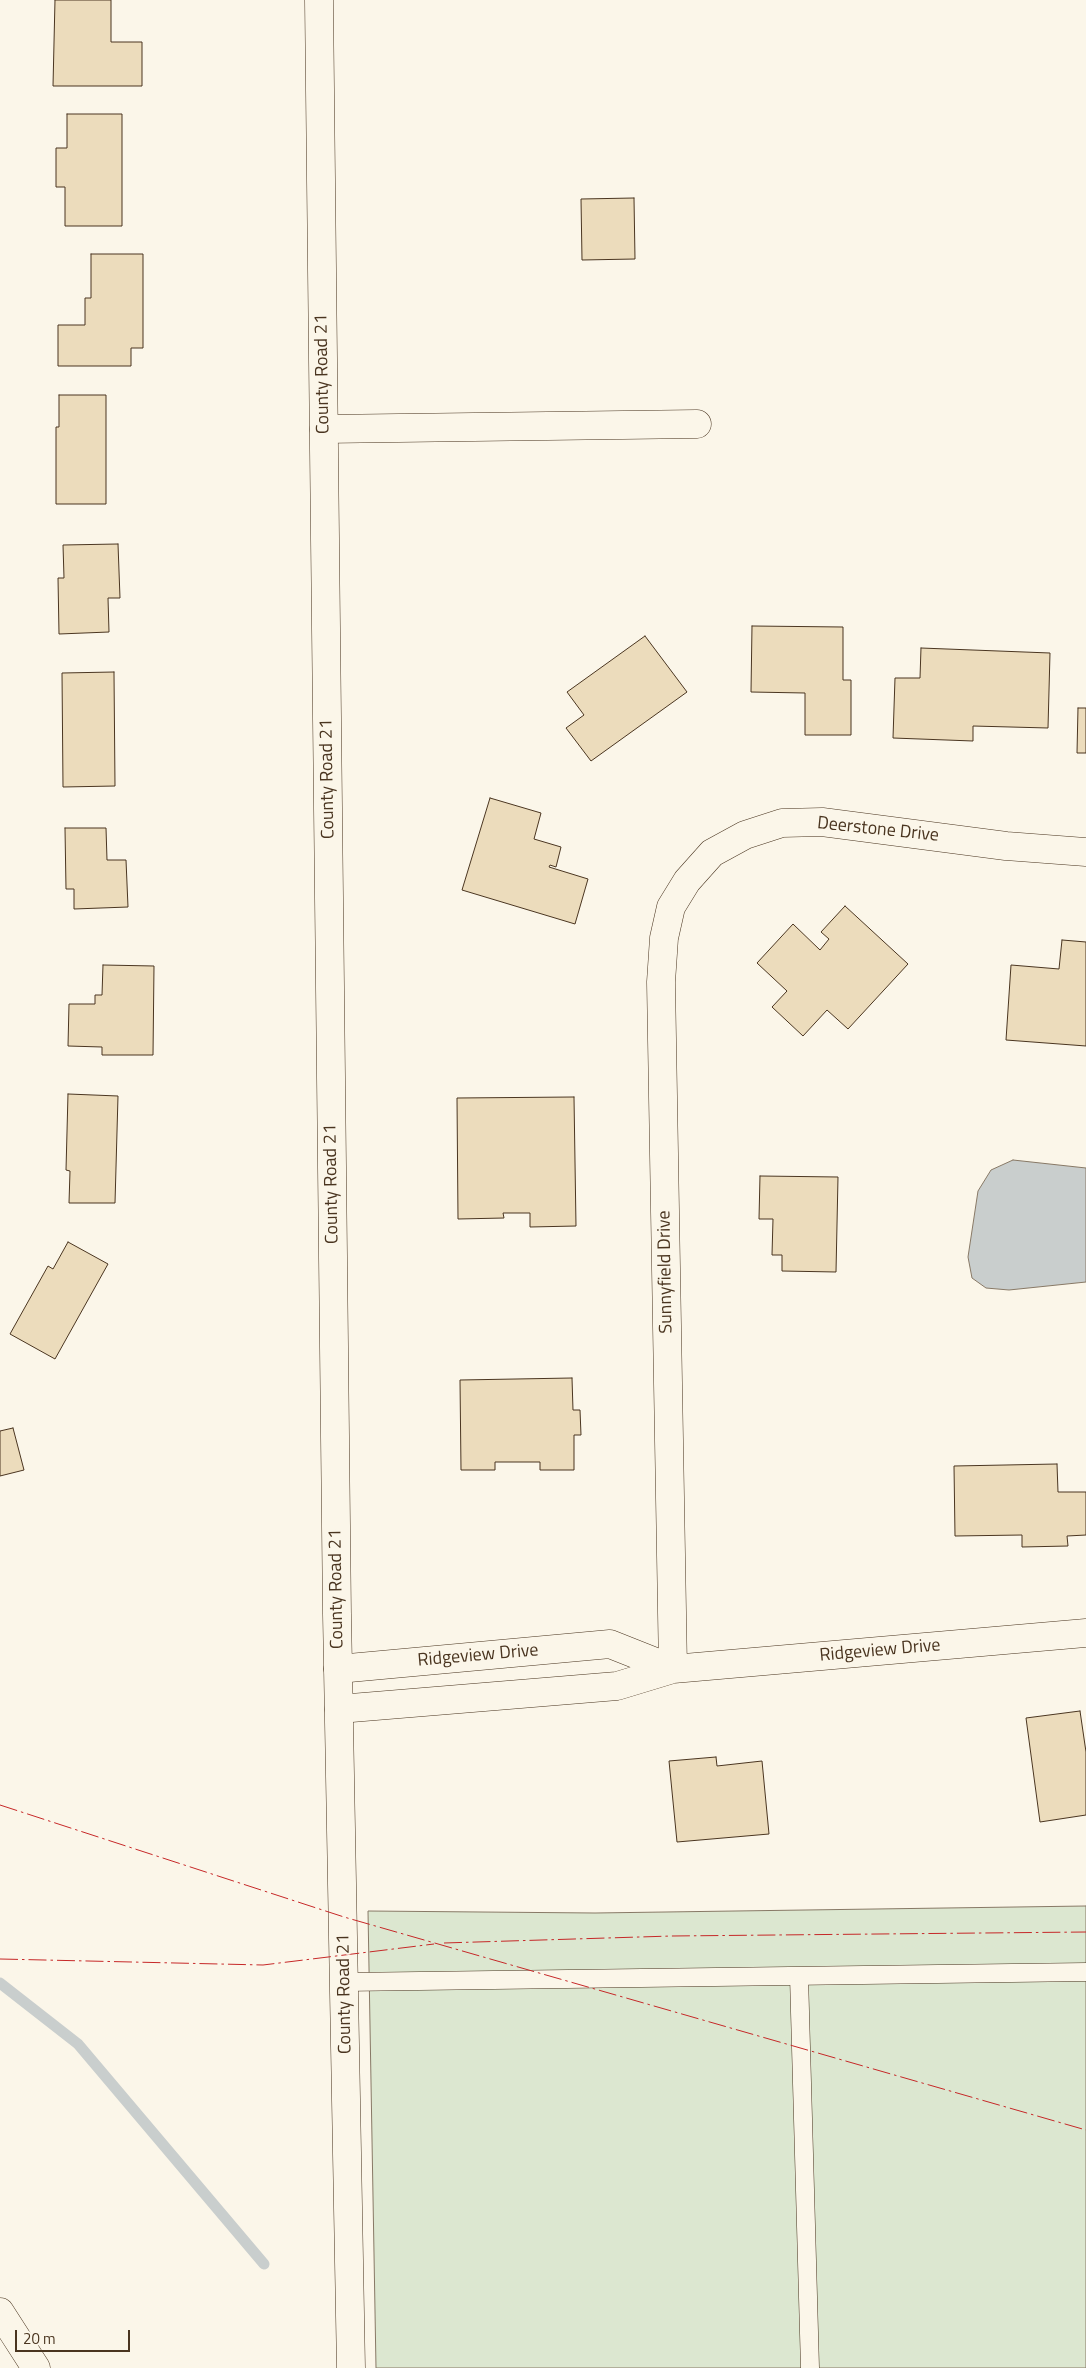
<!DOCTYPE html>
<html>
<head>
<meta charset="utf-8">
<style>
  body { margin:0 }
  #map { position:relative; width:1086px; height:2368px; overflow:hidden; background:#fbf6e9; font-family:"Titillium Web",sans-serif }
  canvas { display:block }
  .scale { position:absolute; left:15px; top:2330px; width:115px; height:22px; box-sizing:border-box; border:2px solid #4a3520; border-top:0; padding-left:6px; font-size:15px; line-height:18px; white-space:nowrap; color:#4a3520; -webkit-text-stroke:4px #fbf6e9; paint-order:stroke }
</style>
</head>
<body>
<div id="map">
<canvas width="1086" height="2368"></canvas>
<div class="scale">20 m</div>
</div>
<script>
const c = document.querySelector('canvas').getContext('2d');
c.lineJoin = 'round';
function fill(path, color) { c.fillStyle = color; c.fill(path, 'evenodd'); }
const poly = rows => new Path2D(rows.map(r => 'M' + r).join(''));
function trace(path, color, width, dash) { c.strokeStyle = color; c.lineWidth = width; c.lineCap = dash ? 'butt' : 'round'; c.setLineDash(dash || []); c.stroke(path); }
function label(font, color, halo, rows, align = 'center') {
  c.font = font + ' "Titillium Web",sans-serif'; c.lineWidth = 4; c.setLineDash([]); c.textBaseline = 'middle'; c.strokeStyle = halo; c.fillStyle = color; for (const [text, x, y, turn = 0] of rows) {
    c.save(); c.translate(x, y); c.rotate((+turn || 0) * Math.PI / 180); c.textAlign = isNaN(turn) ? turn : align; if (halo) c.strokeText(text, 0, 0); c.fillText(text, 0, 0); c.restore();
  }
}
const green = poly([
  [1086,1906,1086,2368,376,2368,368,1911,595,1913,1086,1906]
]);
const water = poly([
  [1013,1160,1086,1168,1086,1282,1009,1290,986,1288,972,1278,968,1257,978,1191,991,1170,1013,1160]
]);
const stream = poly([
  [0,1983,78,2044,264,2264]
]);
const building = poly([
  [55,0,111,0,111,42,142,42,142,86,53,86,55,0],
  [67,114,122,114,122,226,65,226,65,187,56,187,56,148,67,148,67,114],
  [634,198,635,259,582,260,581,199,634,198],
  [91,254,143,254,143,348,131,348,131,366,58,366,58,325,85,325,85,298,91,298,91,254],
  [59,395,106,395,106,504,56,504,56,427,59,427,59,395],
  [118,544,120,598,108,598,109,632,59,634,58,578,64,578,63,545,118,544],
  [752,626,843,627,843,680,851,680,851,735,805,735,805,693,751,692,752,626],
  [645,636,687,692,591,761,566,728,584,715,567,692,645,636],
  [921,648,1050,653,1048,728,973,726,973,741,893,738,895,678,920,678,921,648],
  [114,672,115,786,63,787,62,673,114,672],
  [1078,708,1086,708,1086,753,1077,753,1078,708],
  [490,798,541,813,534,839,561,847,556,867,550,865,549,867,588,879,575,924,462,890,490,798],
  [65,828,106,828,107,860,126,860,128,907,74,909,74,889,66,889,65,828],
  [845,906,908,964,848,1029,827,1010,803,1036,772,1007,787,991,757,963,793,924,820,950,829,939,821,932,845,906],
  [1062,940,1086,942,1086,1046,1006,1040,1011,965,1059,969,1062,940],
  [103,965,154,966,153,1055,102,1055,102,1047,68,1046,69,1004,95,1004,95,995,102,995,103,965],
  [68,1094,118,1096,115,1203,69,1203,70,1171,66,1170,68,1094],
  [574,1097,576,1226,530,1227,530,1213,503,1213,504,1218,458,1219,457,1098,574,1097],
  [760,1176,838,1177,836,1272,782,1271,782,1255,772,1255,773,1219,759,1219,760,1176],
  [68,1242,108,1264,55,1359,10,1334,48,1266,53,1269,68,1242],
  [572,1378,573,1410,580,1410,581,1435,574,1435,574,1470,540,1470,540,1462,495,1462,495,1470,461,1470,460,1380,572,1378],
  [13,1428,24,1470,0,1476,0,1431,13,1428],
  [1057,1464,1058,1492,1086,1492,1086,1535,1067,1536,1068,1546,1022,1547,1022,1535,955,1536,954,1466,1057,1464],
  [1080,1711,1086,1752,1086,1815,1040,1822,1026,1718,1080,1711],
  [716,1757,717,1766,762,1761,769,1834,677,1842,669,1761,716,1757]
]);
const lane = poly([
  [799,1976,810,2368],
  [345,1982,1086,1972]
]);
const street = poly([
  [324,429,697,424],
  [338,1669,610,1644,673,1669],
  [673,1669,661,982,664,938,671,907,687,881,712,853,745,835,782,823,822,822,1006,846,1086,852],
  [339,1709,617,1686,673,1669,1086,1633],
  [0,2312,36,2368]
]);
const secondary = poly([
  [319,0,337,1614,351,2368]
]);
const power = poly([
  [0,1805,344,1917,1086,2130],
  [444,1943,672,1936,1086,1932],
  [0,1959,263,1965,434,1944]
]);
const streetNames = [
  ["County Road 21",323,374,-91],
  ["County Road 21",328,779,-91],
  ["Deerstone Drive",878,830,6],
  ["County Road 21",332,1184,-91],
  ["Sunnyfield Drive",666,1272,-91],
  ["County Road 21",337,1589,-91],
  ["Ridgeview Drive",880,1651,-5],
  ["Ridgeview Drive",478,1656,-5],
  ["County Road 21",345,1994,-91]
];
fill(green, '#dce7d0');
trace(green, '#887966', 1);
fill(water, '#c9cecd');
trace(water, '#887966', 1);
trace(stream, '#c9cecd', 11);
fill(building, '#ecdcbc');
trace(building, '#4a3520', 1);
trace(lane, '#4a3520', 19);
trace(street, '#4a3520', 29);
trace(secondary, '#4a3520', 29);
trace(lane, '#fbf6e9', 18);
trace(street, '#fbf6e9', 28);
trace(secondary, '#fbf6e9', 28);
trace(power, '#c62828', 1, [18, 4, 2.5, 4]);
label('18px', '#4a3520', '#fbf6e9', streetNames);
</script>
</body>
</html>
